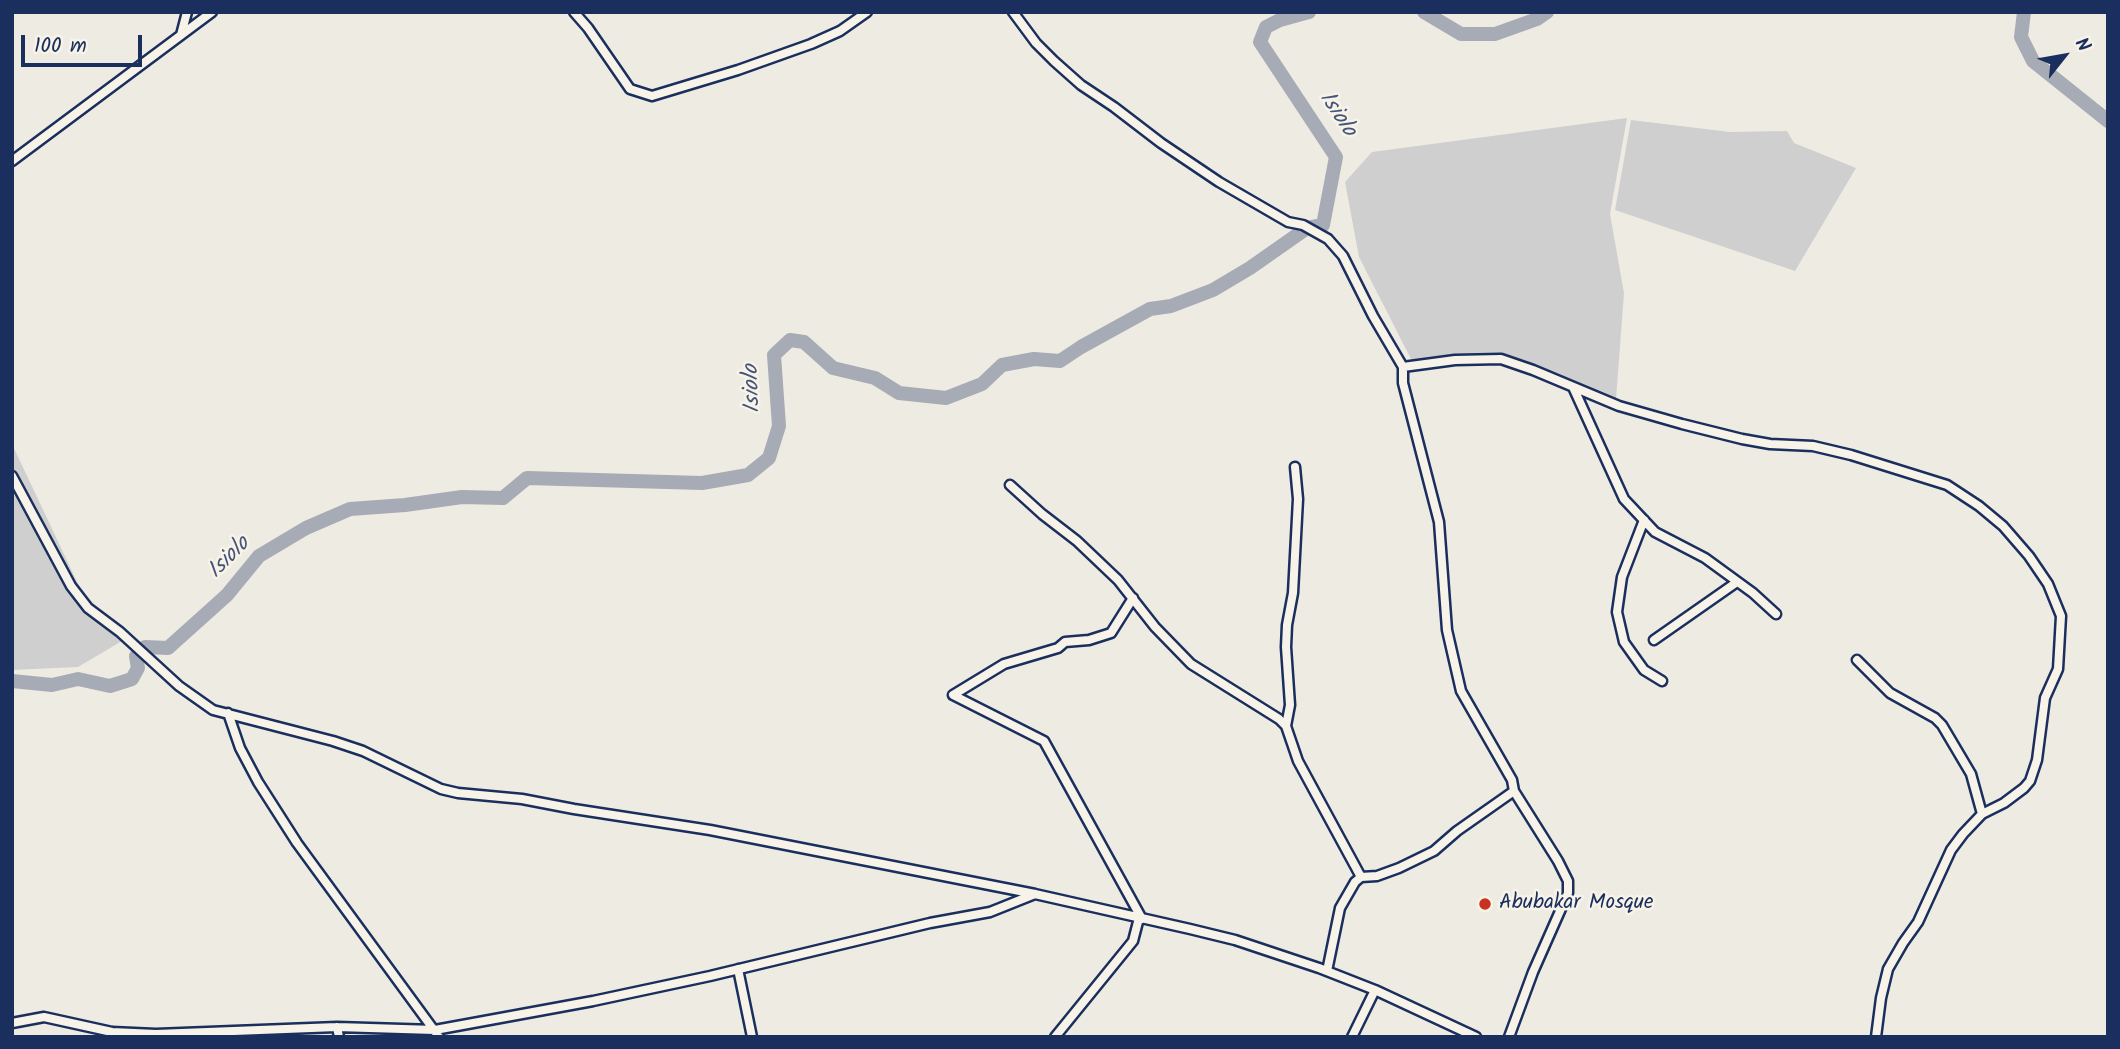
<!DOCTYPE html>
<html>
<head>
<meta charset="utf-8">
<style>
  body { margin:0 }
  #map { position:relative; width:2120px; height:1049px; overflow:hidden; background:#eeebe2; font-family:Kalam,sans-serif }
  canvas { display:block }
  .frame { position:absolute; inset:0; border:14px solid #1b2f5e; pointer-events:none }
  .north { position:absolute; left:2029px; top:21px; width:70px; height:70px; -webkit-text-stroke:5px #f7f3e8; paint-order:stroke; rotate:59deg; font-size:19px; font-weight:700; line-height:28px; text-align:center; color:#1b2f5e }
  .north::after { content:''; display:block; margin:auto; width:24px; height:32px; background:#1b2f5e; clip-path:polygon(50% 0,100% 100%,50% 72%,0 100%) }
  .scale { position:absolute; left:21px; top:35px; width:121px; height:32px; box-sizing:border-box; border:4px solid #1b2f5e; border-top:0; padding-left:9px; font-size:21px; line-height:24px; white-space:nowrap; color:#1b2f5e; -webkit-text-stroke:5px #f7f3e8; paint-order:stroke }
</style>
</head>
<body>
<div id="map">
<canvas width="2120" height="1049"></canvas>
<div class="frame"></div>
<div class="north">N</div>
<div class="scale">100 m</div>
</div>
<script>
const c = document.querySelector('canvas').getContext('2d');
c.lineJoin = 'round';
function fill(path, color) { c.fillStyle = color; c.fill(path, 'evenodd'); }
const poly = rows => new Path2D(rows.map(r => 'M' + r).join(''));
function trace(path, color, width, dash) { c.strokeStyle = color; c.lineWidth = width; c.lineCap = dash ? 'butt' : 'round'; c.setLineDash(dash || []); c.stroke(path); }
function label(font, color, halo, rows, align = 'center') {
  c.font = font + ' Kalam,sans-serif'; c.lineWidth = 5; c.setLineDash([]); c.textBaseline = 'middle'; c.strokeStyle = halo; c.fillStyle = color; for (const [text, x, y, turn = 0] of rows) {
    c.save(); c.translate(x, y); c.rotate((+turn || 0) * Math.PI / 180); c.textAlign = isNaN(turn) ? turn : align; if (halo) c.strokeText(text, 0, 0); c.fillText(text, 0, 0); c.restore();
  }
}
const green = poly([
  [1627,118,1610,214,1624,293,1616,399,1520,359,1466,358,1412,361,1359,257,1345,182,1372,152],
  [1631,120,1730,132,1787,131,1794,143,1856,168,1795,271,1615,210],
  [12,444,87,603,123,629,127,638,78,667,12,670]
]);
const river = poly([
  [1424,12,1461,34,1495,34,1537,19,1547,12],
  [2024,12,2021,37,2033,61,2108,121],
  [12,681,52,685,78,679,110,686,132,679,138,668,136,656,145,647,168,648,227,595,259,556,306,528,350,509,405,505,462,497,503,498,527,478,702,483,748,475,769,458,779,426,774,355,790,340,804,342,833,368,875,378,899,393,946,398,982,384,1002,365,1034,359,1060,361,1081,347,1150,309,1171,306,1213,290,1250,268,1307,228,1323,225,1336,157,1260,42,1266,27,1280,20,1309,12]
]);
const minor = poly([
  [574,12,588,28,630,89,652,96,738,70,811,44,840,31,867,12],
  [1013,12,1036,43,1054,61,1081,85,1114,107,1161,143,1219,182,1288,222,1303,225,1328,239,1343,256,1373,316,1403,367,1403,383,1439,522,1447,630,1461,691,1512,780,1514,791,1558,861,1568,881,1568,893,1533,972,1509,1037],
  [181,35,187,12],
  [12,161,212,12],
  [1403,367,1455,360,1501,359,1533,370,1619,406,1682,424,1742,439,1770,444,1813,446,1851,455,1947,485,1979,506,2003,526,2029,556,2048,584,2061,616,2058,669,2045,698,2037,760,2030,781,2024,788,2004,803,1982,814,1963,834,1951,850,1918,922,1903,943,1888,969,1881,998,1876,1037],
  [1573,387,1624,499,1655,532,1705,558,1753,593,1776,614],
  [1295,467,1298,499,1293,593,1287,625,1286,647,1290,705,1286,726,1298,761,1361,877],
  [12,476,71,586,88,608,120,632,179,686,213,710,333,741,363,751,441,789,458,793,522,799,574,809,710,830,1035,894,1190,929,1235,940,1319,968,1375,990,1476,1037],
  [1010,485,1042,514,1077,541,1118,580,1155,627,1191,664,1279,719,1286,726],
  [1644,520,1622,577,1617,612,1624,642,1644,670,1662,681],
  [1133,598,1111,633,1089,640,1065,642,1058,648,1004,664,953,695,1044,741,1142,919],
  [1654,640,1737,582],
  [1857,660,1890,693,1935,718,1942,725,1971,774,1982,814],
  [228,713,240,748,258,782,297,843,439,1037],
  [738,969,752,1037],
  [1327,971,1340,908,1355,882,1361,877,1377,876,1399,868,1434,851,1457,831,1514,791],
  [12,1023,44,1017,112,1032,156,1034,337,1027],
  [339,1037,337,1027,435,1030,593,1001,710,976,930,923,990,912,1035,894],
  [1055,1037,1133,941,1139,918],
  [1352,1037,1375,990]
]);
const markers = [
  [1485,904,7,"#c8321e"]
];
const poiNames = [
  ["Abubakar Mosque",1499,904]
];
const waterNames = [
  ["Isiolo",1336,115,57],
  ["Isiolo",754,389,-92],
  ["Isiolo",230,559,-45]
];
fill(green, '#cfcfcf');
trace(river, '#a6abb5', 14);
trace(minor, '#1b2f5e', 13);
trace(minor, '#f7f3e8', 8);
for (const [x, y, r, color] of markers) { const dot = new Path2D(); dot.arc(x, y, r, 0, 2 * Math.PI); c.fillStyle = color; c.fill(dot); trace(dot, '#f7f3e8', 2.5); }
label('21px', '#1b2f5e', '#f7f3e8', poiNames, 'left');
label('italic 23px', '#455478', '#f7f3e8', waterNames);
</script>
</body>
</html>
